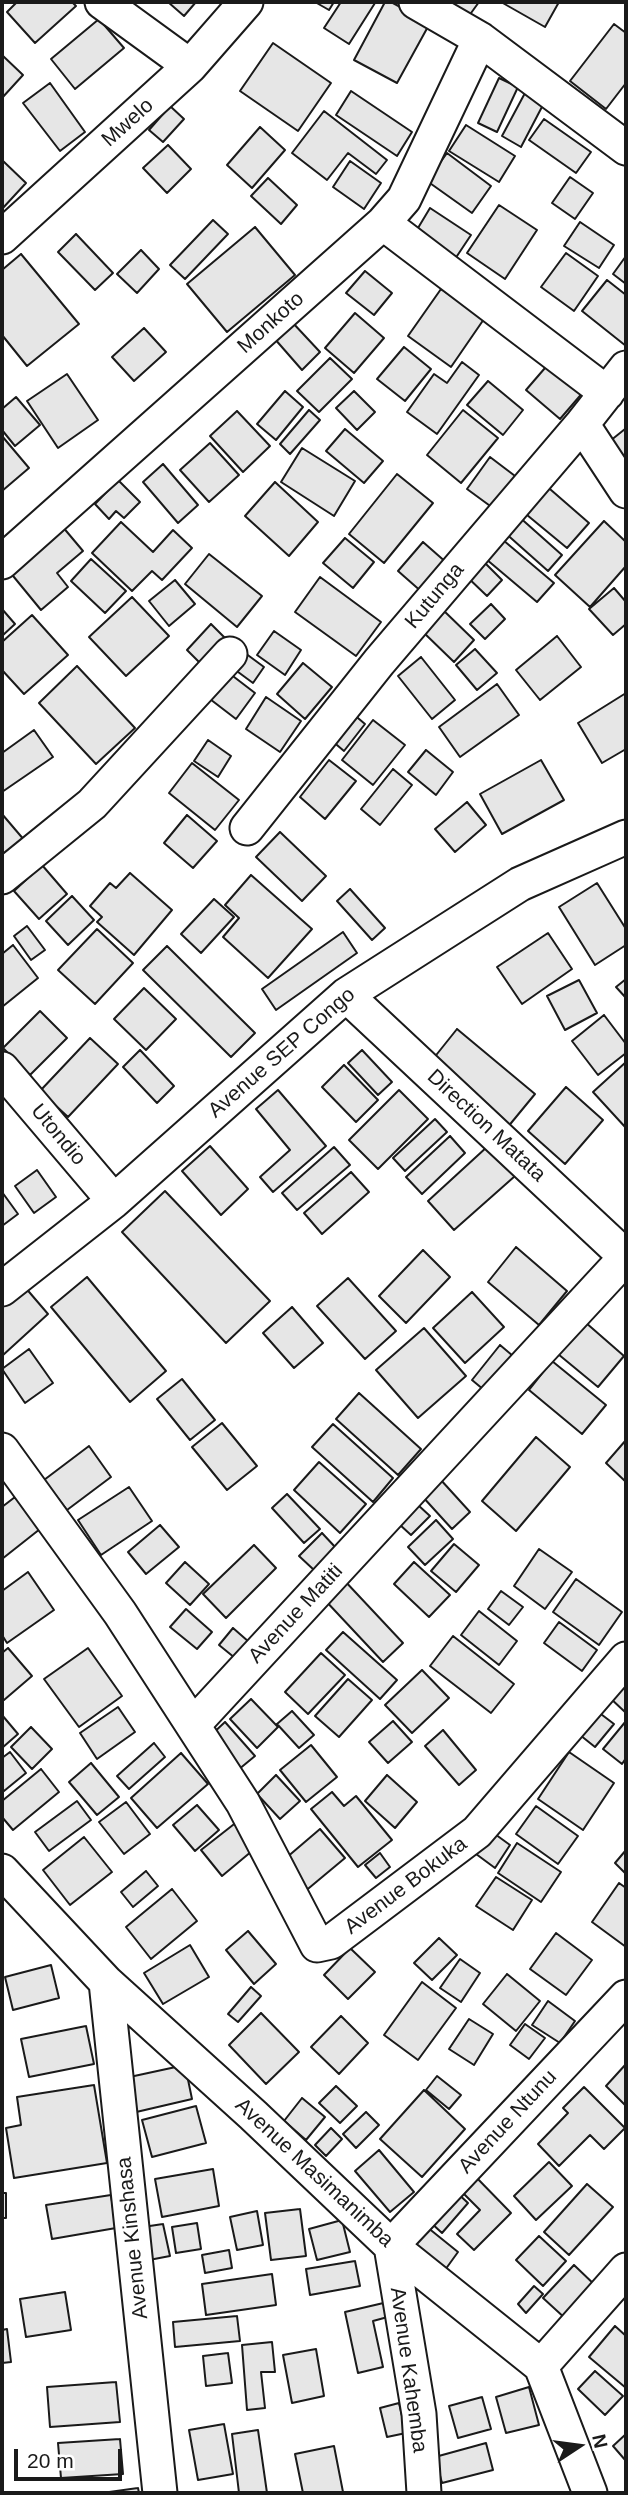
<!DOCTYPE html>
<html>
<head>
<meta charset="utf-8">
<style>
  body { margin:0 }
  #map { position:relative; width:628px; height:2495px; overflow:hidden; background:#fff; font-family:Arial,sans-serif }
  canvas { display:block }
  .frame { position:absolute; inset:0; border:4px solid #1a1a1a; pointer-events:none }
  .north { position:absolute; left:544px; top:2411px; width:70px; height:70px; -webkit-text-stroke:5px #fff; paint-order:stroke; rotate:77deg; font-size:19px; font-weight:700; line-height:28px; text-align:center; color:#1a1a1a }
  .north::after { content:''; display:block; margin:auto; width:24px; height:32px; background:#1a1a1a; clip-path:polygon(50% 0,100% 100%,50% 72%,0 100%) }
  .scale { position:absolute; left:14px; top:2449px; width:108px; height:32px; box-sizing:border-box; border:4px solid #1a1a1a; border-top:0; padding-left:9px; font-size:21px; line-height:24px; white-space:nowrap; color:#1a1a1a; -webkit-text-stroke:5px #fff; paint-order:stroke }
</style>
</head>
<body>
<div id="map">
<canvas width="628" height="2495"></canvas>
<div class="frame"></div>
<div class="north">N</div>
<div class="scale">20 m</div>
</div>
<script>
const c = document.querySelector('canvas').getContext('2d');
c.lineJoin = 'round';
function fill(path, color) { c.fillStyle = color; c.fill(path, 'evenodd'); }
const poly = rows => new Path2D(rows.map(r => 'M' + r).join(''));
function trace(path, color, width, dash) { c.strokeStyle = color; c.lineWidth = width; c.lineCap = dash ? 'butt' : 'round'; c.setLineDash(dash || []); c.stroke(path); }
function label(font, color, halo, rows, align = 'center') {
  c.font = font + ' Arial,sans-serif'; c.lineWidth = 5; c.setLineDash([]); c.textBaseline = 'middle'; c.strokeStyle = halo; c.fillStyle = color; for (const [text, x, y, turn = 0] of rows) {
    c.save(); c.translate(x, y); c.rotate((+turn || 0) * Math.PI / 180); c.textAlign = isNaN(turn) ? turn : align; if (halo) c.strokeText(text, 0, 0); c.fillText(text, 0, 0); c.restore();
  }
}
const building = poly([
  [17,2,72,2,76,6,35,43,7,12,17,2],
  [168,2,196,2,184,16,168,2],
  [315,2,334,2,329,10,315,2],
  [341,2,375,3,349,44,324,28,341,2],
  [385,2,391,2,430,23,397,83,354,60,385,2],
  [439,2,479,2,466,20,439,2],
  [501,2,559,2,545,27,501,2],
  [99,19,124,48,75,89,51,59,99,19],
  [614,24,626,33,626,83,606,109,570,81,614,24],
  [273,43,331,83,298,131,240,91,273,43],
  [2,55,23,75,2,98,2,55],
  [499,78,518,87,497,132,478,123,499,78],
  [50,83,85,132,60,151,23,103,50,83],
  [351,91,412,132,397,156,336,115,351,91],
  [525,93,544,103,521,147,502,136,525,93],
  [170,106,184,119,163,142,149,130,170,106],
  [324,111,387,160,376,174,348,153,327,180,292,153,324,111],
  [544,119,591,152,576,173,529,140,544,119],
  [466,125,515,156,499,182,449,151,466,125],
  [260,127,285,150,252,188,227,165,260,127],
  [168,145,191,169,167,193,143,168,168,145],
  [447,153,491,186,472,213,427,181,447,153],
  [2,160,26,183,2,209,2,160],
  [350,161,381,183,364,209,333,187,350,161],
  [570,177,593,193,575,219,552,203,570,177],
  [268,178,297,205,281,224,251,196,268,178],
  [499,205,537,230,505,279,467,253,499,205],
  [430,208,471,235,455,259,415,233,430,208],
  [213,220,228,234,185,279,170,265,213,220],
  [580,222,614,245,599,268,564,246,580,222],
  [255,227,295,275,227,332,187,284,255,227],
  [76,234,113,273,95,290,58,252,76,234],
  [141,250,159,269,137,293,117,274,141,250],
  [566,253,598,276,574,311,541,287,566,253],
  [21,254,79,324,27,366,2,335,2,270,21,254],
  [626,256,626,284,613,274,626,256],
  [365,271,392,293,374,315,346,293,365,271],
  [607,280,626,295,626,346,582,311,607,280],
  [441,289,484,319,451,367,408,336,441,289],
  [355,313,384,338,354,373,325,348,355,313],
  [292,322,320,352,302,370,274,338,292,322],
  [144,328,166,352,134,381,112,357,144,328],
  [404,347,431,369,405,401,377,379,404,347],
  [330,358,352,379,319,412,297,391,330,358],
  [551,361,585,390,560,419,526,390,551,361],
  [462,362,479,375,437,434,407,412,434,374,447,383,462,362],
  [67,374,98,420,58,448,27,401,67,374],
  [488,381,523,410,503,435,467,405,488,381],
  [285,391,303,407,276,440,257,424,285,391],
  [354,391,375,412,357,430,336,408,354,391],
  [16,397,40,425,15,446,2,430,2,409,16,397],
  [309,410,320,420,290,454,280,444,309,410],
  [463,410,498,438,461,483,427,455,463,410],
  [237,411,270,446,243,472,210,436,237,411],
  [345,429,383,461,364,483,326,451,345,429],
  [625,429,626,430,626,471,605,445,625,429],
  [2,436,29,468,2,491,2,436],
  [210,443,239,475,209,502,180,470,210,443],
  [302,448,355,481,334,516,281,482,302,448],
  [490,457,519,479,497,511,467,489,490,457],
  [163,464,198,505,178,523,143,482,163,464],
  [397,474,433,503,384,563,349,534,397,474],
  [118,480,140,502,124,518,116,511,109,519,95,504,118,480],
  [275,482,318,522,289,556,245,516,275,482],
  [543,483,589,523,567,548,521,510,543,483],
  [517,515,562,555,548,571,503,531,517,515],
  [604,521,626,542,626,566,590,607,555,575,604,521],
  [121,522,153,552,173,530,192,548,162,580,152,571,132,591,92,553,121,522],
  [62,526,83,551,57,573,68,587,41,610,9,571,62,526],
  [345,538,374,562,353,588,323,563,345,538],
  [503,540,554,583,537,602,486,559,503,540],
  [423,542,448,564,423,593,398,571,423,542],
  [209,554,262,596,237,627,185,584,209,554],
  [479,557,502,580,487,596,463,573,479,557],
  [91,559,126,591,105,613,71,581,91,559],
  [320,577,381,622,356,656,295,612,320,577],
  [175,580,195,604,169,626,149,601,175,580],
  [614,588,626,602,626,624,613,635,589,609,614,588],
  [132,597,169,636,126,676,89,637,132,597],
  [491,604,505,619,485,639,470,624,491,604],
  [2,609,15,624,2,636,2,609],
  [442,609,474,640,454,662,422,631,442,609],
  [32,615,68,655,24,694,2,670,2,642,32,615],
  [211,624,227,640,203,666,187,650,211,624],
  [274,631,301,650,285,675,257,655,274,631],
  [557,636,581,667,540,700,516,670,557,636],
  [475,649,497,673,477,690,456,665,475,649],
  [245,653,264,667,253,683,234,669,245,653],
  [421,657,455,700,432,719,398,676,421,657],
  [303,663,332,687,305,719,277,694,303,663],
  [77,666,135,728,96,764,39,703,77,666],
  [225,670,255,693,236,719,206,696,225,670],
  [497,684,519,715,460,757,439,727,497,684],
  [626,693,626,749,602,763,578,723,626,693],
  [266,697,301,721,280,752,246,729,266,697],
  [352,713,365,724,344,751,331,740,352,713],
  [373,720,405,745,373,785,342,760,373,720],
  [34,730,53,757,2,792,2,753,34,730],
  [208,740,231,756,218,777,194,761,208,740],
  [426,750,453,772,436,795,408,772,426,750],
  [329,760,356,781,325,819,300,797,329,760],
  [541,760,564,800,502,834,480,794,541,760],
  [192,763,239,800,215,830,169,793,192,763],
  [393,769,412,785,380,825,361,809,393,769],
  [467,802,486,825,455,852,435,829,467,802],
  [2,814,25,841,2,862,2,814],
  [187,815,217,841,193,868,164,843,187,815],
  [280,832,326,876,302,901,256,857,280,832],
  [42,865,67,894,39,919,14,891,42,865],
  [130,873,172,910,134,955,97,922,102,917,90,906,110,883,116,888,130,873],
  [251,875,312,929,268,978,223,937,239,918,225,905,251,875],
  [597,883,626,929,626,945,595,965,559,907,597,883],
  [350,889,385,928,372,940,337,901,350,889],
  [72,896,94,920,68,945,46,921,72,896],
  [214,899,234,917,201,953,181,934,214,899],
  [27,926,45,950,31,960,14,936,27,926],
  [97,929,133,963,95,1004,58,970,97,929],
  [343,932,357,953,276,1010,262,989,343,932],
  [548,933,572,969,522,1004,497,967,548,933],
  [13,945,38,978,2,1007,2,954,13,945],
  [167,946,255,1033,231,1057,143,970,167,946],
  [626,979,626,998,616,987,626,979],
  [579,980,597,1013,565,1030,547,996,579,980],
  [144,988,176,1019,146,1050,114,1019,144,988],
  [40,1011,67,1038,30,1075,3,1048,40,1011],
  [604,1015,626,1044,626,1053,598,1075,572,1041,604,1015],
  [457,1029,535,1094,507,1128,429,1064,457,1029],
  [90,1038,118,1064,68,1117,40,1091,90,1038],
  [140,1050,174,1086,157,1103,123,1067,140,1050],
  [362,1050,392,1082,378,1095,348,1063,362,1050],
  [626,1062,626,1128,593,1092,626,1062],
  [344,1065,378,1100,356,1122,322,1087,344,1065],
  [566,1087,603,1120,565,1164,528,1131,566,1087],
  [278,1090,326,1146,273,1192,260,1177,290,1150,256,1109,278,1090],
  [399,1090,428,1119,378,1169,349,1140,399,1090],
  [435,1119,447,1132,405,1171,393,1158,435,1119],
  [450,1136,465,1153,422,1194,406,1177,450,1136],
  [210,1146,248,1189,221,1215,182,1171,210,1146],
  [488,1146,515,1176,454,1230,428,1201,488,1146],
  [334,1147,350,1165,297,1210,282,1193,334,1147],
  [37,1170,56,1197,34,1213,15,1186,37,1170],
  [351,1172,369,1192,322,1234,304,1213,351,1172],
  [165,1191,270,1301,226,1343,122,1232,165,1191],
  [2,1192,18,1214,2,1226,2,1192],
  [516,1247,567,1291,539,1325,488,1282,516,1247],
  [423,1250,450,1277,406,1323,379,1296,423,1250],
  [87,1277,166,1371,130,1402,51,1307,87,1277],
  [348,1278,396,1331,365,1359,317,1306,348,1278],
  [24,1286,48,1314,2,1356,2,1306,24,1286],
  [472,1292,504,1327,465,1363,433,1328,472,1292],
  [292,1307,323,1343,294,1368,263,1333,292,1307],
  [585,1322,624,1356,598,1387,558,1354,585,1322],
  [424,1328,466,1376,418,1418,376,1370,424,1328],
  [500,1345,513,1356,484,1390,472,1380,500,1345],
  [29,1349,53,1383,25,1403,2,1369,29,1349],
  [552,1361,606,1405,582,1434,529,1390,552,1361],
  [182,1379,215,1420,190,1440,157,1399,182,1379],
  [359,1393,421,1449,398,1475,336,1419,359,1393],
  [222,1423,257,1466,227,1490,192,1447,222,1423],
  [333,1424,393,1478,373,1502,312,1447,333,1424],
  [536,1437,570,1467,516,1531,482,1501,536,1437],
  [626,1440,626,1482,606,1463,626,1440],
  [89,1446,111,1477,67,1510,44,1480,89,1446],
  [319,1462,366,1504,340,1533,294,1490,319,1462],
  [440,1479,470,1512,452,1529,422,1496,440,1479],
  [129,1487,152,1521,101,1555,78,1520,129,1487],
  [287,1494,320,1529,304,1543,272,1508,287,1494],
  [15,1497,40,1529,2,1559,2,1507,15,1497],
  [418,1505,430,1516,411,1535,399,1524,418,1505],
  [436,1520,453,1539,425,1565,408,1547,436,1520],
  [160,1525,179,1547,146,1574,128,1552,160,1525],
  [322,1533,336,1548,314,1570,299,1556,322,1533],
  [454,1544,479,1565,456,1592,431,1571,454,1544],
  [254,1545,276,1568,226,1618,203,1594,254,1545],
  [539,1549,572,1572,545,1609,514,1586,539,1549],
  [185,1562,209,1584,190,1605,166,1583,185,1562],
  [414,1562,450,1595,429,1617,394,1584,414,1562],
  [28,1572,54,1610,7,1643,2,1635,2,1591,28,1572],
  [343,1579,403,1643,383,1662,323,1598,343,1579],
  [576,1579,622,1612,599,1645,553,1612,576,1579],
  [501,1591,523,1607,509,1625,488,1609,501,1591],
  [186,1609,212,1632,197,1649,170,1627,186,1609],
  [479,1611,517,1641,499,1665,461,1635,479,1611],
  [559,1622,597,1650,582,1671,544,1643,559,1622],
  [233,1628,249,1642,235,1658,219,1645,233,1628],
  [343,1632,397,1680,380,1699,326,1650,343,1632],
  [453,1636,514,1684,491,1713,430,1666,453,1636],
  [8,1648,32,1676,4,1700,2,1698,2,1653,8,1648],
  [88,1648,122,1696,79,1727,44,1679,88,1648],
  [321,1653,345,1675,308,1714,285,1692,321,1653],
  [422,1670,449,1698,412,1733,385,1705,422,1670],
  [348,1679,372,1700,339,1737,315,1716,348,1679],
  [626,1682,626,1711,625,1712,609,1697,626,1682],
  [251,1699,278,1727,257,1748,230,1719,251,1699],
  [118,1707,135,1732,97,1759,80,1733,118,1707],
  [593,1708,614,1724,595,1747,575,1731,593,1708],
  [292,1711,314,1735,299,1748,277,1724,292,1711],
  [2,1715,18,1734,2,1748,2,1715],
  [393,1721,412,1742,388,1763,369,1742,393,1721],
  [626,1721,626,1758,622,1764,603,1749,626,1721],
  [225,1722,255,1756,238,1770,209,1737,225,1722],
  [31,1727,52,1749,32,1769,11,1747,31,1727],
  [443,1730,476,1770,459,1785,425,1746,443,1730],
  [154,1743,165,1757,129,1789,117,1776,154,1743],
  [311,1745,337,1777,306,1802,280,1770,311,1745],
  [10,1752,26,1773,4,1791,2,1788,2,1758,10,1752],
  [569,1752,614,1783,583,1830,538,1799,569,1752],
  [181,1753,208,1784,157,1828,131,1798,181,1753],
  [91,1763,119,1797,97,1815,69,1782,91,1763],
  [41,1769,59,1792,13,1830,2,1817,2,1801,41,1769],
  [276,1775,300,1801,280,1819,257,1794,276,1775],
  [387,1775,417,1802,395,1828,365,1801,387,1775],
  [332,1792,344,1806,356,1796,392,1840,358,1867,311,1809,332,1792],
  [77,1801,91,1820,49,1851,35,1832,77,1801],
  [126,1802,150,1834,124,1854,99,1822,126,1802],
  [197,1805,219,1830,195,1851,173,1825,197,1805],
  [536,1806,578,1836,558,1864,516,1834,536,1806],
  [238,1821,258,1846,222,1876,201,1850,238,1821],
  [320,1829,345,1858,303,1893,279,1864,320,1829],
  [488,1829,510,1845,495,1868,472,1851,488,1829],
  [84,1837,112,1872,70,1905,43,1870,84,1837],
  [517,1843,561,1872,541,1902,498,1873,517,1843],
  [626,1850,626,1874,615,1863,626,1850],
  [380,1853,390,1867,376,1878,365,1865,380,1853],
  [146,1871,158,1886,133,1907,121,1892,146,1871],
  [496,1877,532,1900,513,1930,476,1906,496,1877],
  [619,1883,626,1888,626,1947,592,1922,619,1883],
  [172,1889,197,1921,151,1959,126,1927,172,1889],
  [248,1931,276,1964,254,1984,226,1950,248,1931],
  [556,1933,592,1960,566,1995,530,1969,556,1933],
  [439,1938,457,1955,432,1980,414,1963,439,1938],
  [190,1945,209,1977,163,2004,144,1973,190,1945],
  [350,1948,375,1972,348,1999,324,1975,350,1948],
  [460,1959,480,1973,461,2002,440,1988,460,1959],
  [51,1965,59,1998,13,2010,5,1977,51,1965],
  [507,1974,540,2001,516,2031,483,2004,507,1974],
  [422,1982,456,2008,418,2060,384,2035,422,1982],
  [251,1987,261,1996,238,2022,228,2014,251,1987],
  [548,2001,575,2021,560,2043,532,2025,548,2001],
  [261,2013,299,2052,266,2084,229,2045,261,2013],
  [341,2016,368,2043,339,2074,311,2047,341,2016],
  [469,2019,493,2034,474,2065,449,2049,469,2019],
  [525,2024,545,2038,529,2059,510,2045,525,2024],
  [86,2026,94,2064,29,2077,21,2039,86,2026],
  [626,2064,626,2106,606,2086,626,2064],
  [185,2065,192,2099,132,2113,125,2078,185,2065],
  [437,2076,461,2095,449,2109,426,2090,437,2076],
  [94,2085,107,2163,14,2178,6,2128,21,2125,17,2097,94,2085],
  [336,2086,357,2106,340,2123,319,2103,336,2086],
  [584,2087,625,2128,604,2149,590,2135,559,2166,538,2144,568,2113,563,2108,584,2087],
  [424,2090,465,2129,422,2177,380,2139,424,2090],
  [302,2098,325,2117,306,2140,284,2121,302,2098],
  [196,2106,206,2143,152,2157,142,2120,196,2106],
  [366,2112,379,2125,356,2148,343,2134,366,2112],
  [331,2128,342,2139,326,2156,315,2145,331,2128],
  [379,2150,414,2192,390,2212,355,2171,379,2150],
  [549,2162,572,2186,536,2220,514,2196,549,2162],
  [213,2169,219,2206,162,2217,155,2179,213,2169],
  [473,2174,511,2213,474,2250,457,2234,480,2210,459,2189,473,2174],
  [587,2184,613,2207,569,2255,544,2232,587,2184],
  [454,2190,468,2203,442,2233,428,2220,454,2190],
  [2,2193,6,2193,6,2218,2,2218,2,2193],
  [111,2195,116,2228,52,2239,46,2205,111,2195],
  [300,2209,306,2256,271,2260,265,2213,300,2209],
  [257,2211,263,2245,237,2250,230,2217,257,2211],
  [342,2220,350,2252,317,2260,309,2229,342,2220],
  [197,2223,201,2249,176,2253,172,2227,197,2223],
  [163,2224,170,2256,149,2260,143,2227,163,2224],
  [427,2227,458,2252,445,2270,413,2245,427,2227],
  [539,2236,566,2261,543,2286,516,2260,539,2236],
  [229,2250,232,2268,205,2273,202,2255,229,2250],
  [355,2261,360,2286,310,2295,306,2269,355,2261],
  [574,2265,598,2288,567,2320,543,2298,574,2265],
  [272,2274,276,2305,206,2315,202,2284,272,2274],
  [534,2286,543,2294,526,2313,518,2304,534,2286],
  [65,2292,71,2330,26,2337,20,2299,65,2292],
  [392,2301,395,2315,373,2321,383,2367,358,2373,345,2312,392,2301],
  [237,2316,240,2341,175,2347,173,2322,237,2316],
  [615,2326,626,2336,626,2388,589,2357,615,2326],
  [7,2329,11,2362,2,2363,2,2330,7,2329],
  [272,2342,275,2372,261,2372,265,2408,247,2410,242,2345,272,2342],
  [316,2349,324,2396,292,2403,283,2355,316,2349],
  [228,2353,232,2383,206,2386,203,2356,228,2353],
  [595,2371,623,2396,605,2415,578,2389,595,2371],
  [116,2382,120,2422,50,2427,47,2387,116,2382],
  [529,2387,539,2425,506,2433,496,2397,529,2387],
  [482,2397,491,2429,458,2438,449,2406,482,2397],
  [399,2403,406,2433,387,2437,380,2408,399,2403],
  [224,2424,233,2474,198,2480,189,2430,224,2424],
  [258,2430,267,2493,239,2493,232,2434,258,2430],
  [626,2434,626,2461,613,2446,626,2434],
  [120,2439,123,2474,61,2478,58,2443,120,2439],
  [486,2443,493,2470,442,2483,435,2457,486,2443],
  [334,2446,343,2492,303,2493,295,2454,334,2446],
  [138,2488,139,2493,102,2493,138,2488]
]);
const minor = poly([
  [102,2,190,66],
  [416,2,480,39,626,148],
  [383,223,607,393],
  [2,237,190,66,246,2],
  [582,424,626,491],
  [2,562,383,223,404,199,480,39],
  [247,828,379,662,582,424,626,368],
  [2,877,92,804,230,654],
  [346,995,626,1257],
  [2,1069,114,1201],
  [2,1289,114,1201,346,995,520,884,626,837],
  [2,1450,120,1613,243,1803,317,1945,331,1942,477,1832,626,1659],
  [193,1725,626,1257],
  [2,1871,106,1982,253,2115,391,2246,541,2366,590,2493],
  [106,1982,160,2493],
  [541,2366,626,2270],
  [424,2493,419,2414,391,2246,626,1997]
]);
const streetNames = [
  ["Mwelo",128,123,-42],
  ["Monkoto",271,323,-42],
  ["Kutunga",435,596,-50],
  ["Avenue SEP Congo",282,1053,-41],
  ["Direction Matata",486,1126,43],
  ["Utondio",58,1135,50],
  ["Avenue Matiti",296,1614,-47],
  ["Avenue Bokuka",406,1886,-37],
  ["Avenue Ntunu",508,2122,-47],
  ["Avenue Masimanimba",314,2173,43],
  ["Avenue Kinshasa",133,2238,-96],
  ["Avenue Kahemba",408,2370,82]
];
fill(building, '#e6e6e6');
trace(building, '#1a1a1a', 2);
trace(minor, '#1a1a1a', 37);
trace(minor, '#fff', 33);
label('21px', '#1a1a1a', '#fff', streetNames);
</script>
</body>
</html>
